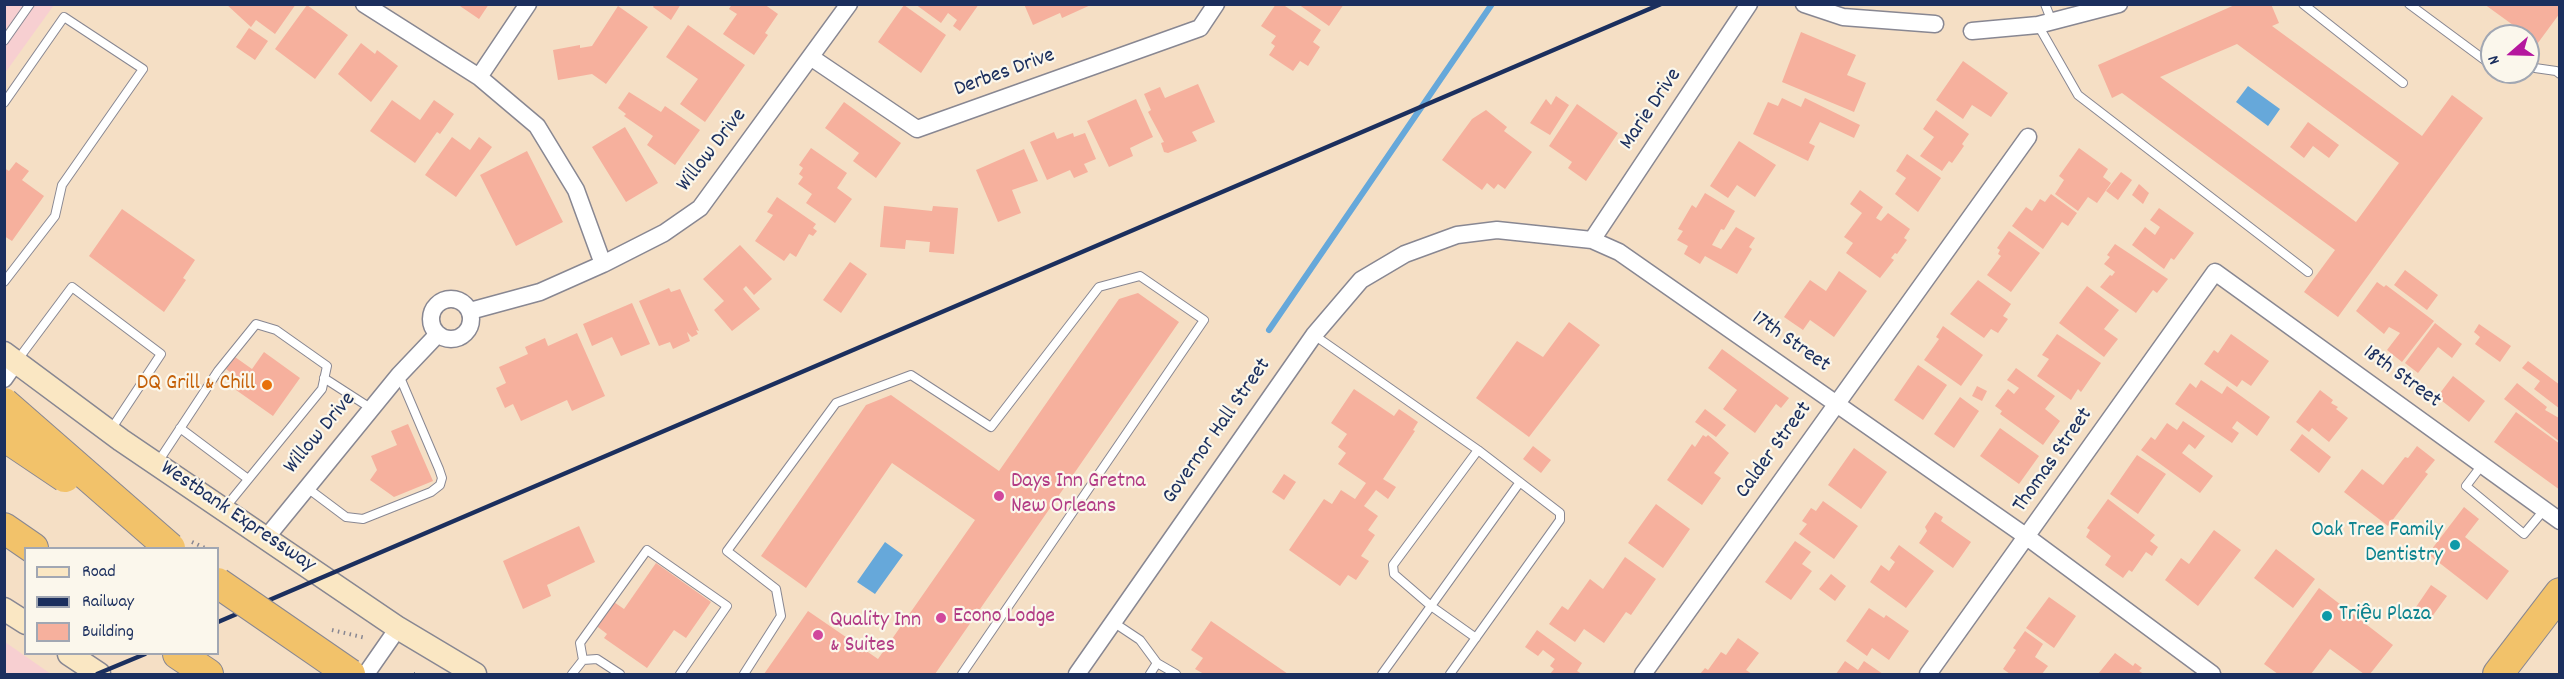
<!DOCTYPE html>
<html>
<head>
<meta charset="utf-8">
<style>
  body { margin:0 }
  #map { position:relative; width:2564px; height:679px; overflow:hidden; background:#f5dfc5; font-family:Dekko,sans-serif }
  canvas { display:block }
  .frame { position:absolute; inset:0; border:6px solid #1b2f5e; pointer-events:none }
  .legend { position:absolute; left:24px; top:547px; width:195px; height:108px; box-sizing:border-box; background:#fbf7ec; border:2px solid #a1a7b3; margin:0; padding:8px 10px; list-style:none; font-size:18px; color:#1b2f5e }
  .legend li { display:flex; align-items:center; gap:12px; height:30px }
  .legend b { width:30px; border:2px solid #a1a7b3 }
  .north { position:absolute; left:2480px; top:24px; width:60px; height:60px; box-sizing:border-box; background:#fbf7ec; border:2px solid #a1a7b3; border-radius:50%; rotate:250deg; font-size:16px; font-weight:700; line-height:24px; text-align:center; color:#1b2f5e }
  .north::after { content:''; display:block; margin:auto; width:21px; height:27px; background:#b5179e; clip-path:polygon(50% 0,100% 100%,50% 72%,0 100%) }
</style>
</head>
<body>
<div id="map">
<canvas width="2564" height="679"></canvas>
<div class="frame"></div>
<ul class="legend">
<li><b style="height:8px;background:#fae7c3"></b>Road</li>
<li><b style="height:8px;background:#1b2f5e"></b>Railway</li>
<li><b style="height:16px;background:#f6b09d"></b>Building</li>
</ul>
<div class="north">N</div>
</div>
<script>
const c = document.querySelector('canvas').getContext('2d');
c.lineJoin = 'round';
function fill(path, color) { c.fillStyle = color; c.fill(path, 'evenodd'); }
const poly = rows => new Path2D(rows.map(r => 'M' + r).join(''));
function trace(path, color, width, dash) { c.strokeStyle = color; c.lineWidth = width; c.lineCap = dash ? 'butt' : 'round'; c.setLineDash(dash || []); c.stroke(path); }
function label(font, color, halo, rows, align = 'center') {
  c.font = font + ' Dekko,sans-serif'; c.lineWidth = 4.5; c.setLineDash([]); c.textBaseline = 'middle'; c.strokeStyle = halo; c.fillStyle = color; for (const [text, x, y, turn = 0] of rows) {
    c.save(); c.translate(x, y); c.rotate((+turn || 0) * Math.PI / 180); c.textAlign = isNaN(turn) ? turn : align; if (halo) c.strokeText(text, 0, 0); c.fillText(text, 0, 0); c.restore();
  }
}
const built = poly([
  [5,5,54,5,5,73],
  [5,642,51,674,5,674]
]);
const water = poly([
  [2248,86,2280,109,2268,126,2236,102],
  [885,542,903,555,875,594,857,582]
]);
const stream = poly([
  [1269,330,1492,4]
]);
const building = poly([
  [226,4,296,4,275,34,256,20,251,27],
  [457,4,489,4,479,19],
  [655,4,681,4,671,20,653,7],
  [732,4,764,4,778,14,765,33,768,35,754,55,723,34,737,14,729,9],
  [915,4,979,4,960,31,953,26,957,20,948,13,941,23],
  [1024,4,1093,4,1062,18,1060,13,1033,25],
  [1276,4,1282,4,1321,30,1313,42,1320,47,1308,66,1300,61,1293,71,1269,55,1275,46,1271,43,1276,36,1261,26],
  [1298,4,1344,4,1329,26],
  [2237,4,2271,4,2279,23,2272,26,2422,136,2452,95,2483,118,2338,317,2304,292,2335,250,2122,93,2112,98,2098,65],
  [2237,44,2399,163,2356,222,2160,77],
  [2484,4,2560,4,2560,13,2532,51,2528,48,2528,36,2511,36,2507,33,2513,25],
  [307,5,348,35,315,79,275,49],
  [904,5,946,35,921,73,878,42],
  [618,6,648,27,606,84,592,74,558,80,553,50,580,45,580,48,592,46],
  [688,25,745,65,705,122,680,104,698,79,666,57],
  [249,28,268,41,255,60,236,47],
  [1801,32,1856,55,1847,75,1866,83,1854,112,1782,82],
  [361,43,375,54,377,50,398,66,371,102,338,74],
  [1963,61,2008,93,1991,117,1972,105,1963,119,1936,100],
  [1198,84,1215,122,1192,132,1197,141,1168,153,1164,152,1161,143,1164,142,1148,112,1151,110,1144,94,1160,87,1165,98],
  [629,92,661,112,665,106,700,130,675,165,647,145,653,136,624,116,626,114,618,108],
  [1556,96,1569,105,1550,135,1530,123,1546,99,1551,105],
  [1782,98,1801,107,1805,98,1860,125,1854,138,1820,122,1809,143,1815,146,1808,161,1753,134,1768,102,1778,106],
  [1136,99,1153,137,1130,148,1133,156,1109,167,1087,121],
  [392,100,420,120,434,100,454,114,440,134,437,132,415,163,370,131],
  [844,102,901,143,876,178,853,161,859,153,825,128],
  [1577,104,1618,133,1586,181,1568,168,1572,162,1549,146],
  [1486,110,1507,127,1504,131,1532,152,1505,189,1498,184,1494,189,1487,183,1482,190,1442,160,1472,119],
  [1936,110,1969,134,1962,144,1964,146,1952,163,1949,161,1942,171,1920,156,1934,137,1923,129],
  [2308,122,2339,145,2329,158,2313,146,2304,158,2290,147],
  [625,127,658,183,626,202,592,147],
  [1054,132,1057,139,1073,133,1074,137,1085,133,1096,159,1084,164,1088,172,1074,178,1070,170,1047,180,1030,142],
  [452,137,470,150,479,137,492,147,456,197,425,175],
  [1739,141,1776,165,1755,197,1737,185,1728,198,1710,186],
  [811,148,847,173,837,188,852,199,835,223,806,203,812,194,798,184,803,177,799,174,803,168,799,165],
  [2079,148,2108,169,2103,177,2111,183,2097,203,2088,197,2078,211,2055,194,2064,180,2059,176],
  [1024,149,1038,181,1012,190,1021,213,998,222,976,170],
  [527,151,563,222,516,246,480,175],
  [1907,154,1941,178,1918,212,1895,194,1906,178,1896,171],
  [16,162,29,171,22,180,44,196,12,241,4,236,4,168,9,171],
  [2121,172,2132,180,2118,200,2106,191],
  [2139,184,2149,193,2143,204,2132,195],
  [1860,190,1883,207,1876,218,1881,221,1888,213,1910,229,1904,238,1907,240,1897,254,1895,253,1891,258,1894,260,1880,278,1846,253,1853,243,1844,237,1862,213,1850,204],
  [1705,193,1735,211,1724,230,1721,229,1712,245,1721,249,1736,227,1755,238,1749,247,1752,249,1737,274,1705,256,1700,264,1684,254,1688,246,1677,240,1683,231,1678,229,1692,205,1696,208],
  [2051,194,2077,213,2068,226,2062,222,2043,249,2012,226,2026,207,2032,211,2040,199,2045,202],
  [777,197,816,224,813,228,817,231,813,236,809,234,796,257,790,253,784,261,755,241,773,215,767,212],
  [884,206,932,211,933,206,958,208,954,254,929,252,930,242,906,240,905,249,880,247],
  [2159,208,2194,233,2174,260,2171,258,2164,269,2132,245,2145,227,2155,235,2160,227,2150,220],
  [122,209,195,260,183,278,186,280,164,312,89,256],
  [2009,231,2040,253,2011,292,1987,275,2001,256,1998,254,2000,250,1997,248],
  [2115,244,2168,279,2157,293,2153,290,2136,313,2100,287,2110,275,2112,276,2115,272,2104,264,2110,257,2107,255],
  [740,245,772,279,754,295,746,286,743,289,760,309,732,331,714,310,724,301,703,279],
  [850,262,867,274,841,313,823,300],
  [2405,270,2438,295,2427,310,2394,285],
  [1839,271,1867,291,1834,337,1810,320,1803,330,1784,317,1810,280,1826,291],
  [1978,280,2011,304,2003,316,2008,319,1998,333,1991,329,1984,338,1950,314],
  [2377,282,2384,287,2386,285,2434,321,2402,362,2387,350,2400,333,2389,327,2384,334,2356,311],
  [2087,286,2119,310,2104,329,2118,339,2104,357,2059,323],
  [669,288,671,292,680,289,699,331,696,330,698,334,692,337,687,332,690,341,673,349,670,342,659,346,639,301],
  [1138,293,1179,322,935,674,764,674,808,611,878,659,975,520,892,463,806,588,761,556,866,405,891,395,999,471,1119,299],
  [632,303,650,344,621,356,612,337,592,346,583,324],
  [1569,322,1600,345,1529,437,1476,398,1517,341,1543,357],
  [2435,323,2462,344,2452,358,2438,347,2418,373,2405,363],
  [2479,324,2511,346,2500,362,2475,344,2480,337,2474,332],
  [1943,326,1983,355,1961,386,1924,360,1939,339,1936,337],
  [577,333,605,396,572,411,567,400,521,421,513,404,505,408,496,388,506,383,499,367,528,354,525,347,545,338,548,346],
  [2057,334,2101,363,2081,392,2078,389,2071,400,2037,376,2049,359,2042,355],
  [2231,334,2269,361,2251,386,2242,380,2237,387,2204,364,2214,350,2218,353],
  [1722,349,1789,398,1781,408,1776,404,1755,433,1723,409,1737,390,1708,368],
  [264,352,300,378,273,416,236,390,242,381,226,369,235,357,252,369],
  [2528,361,2560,385,2560,409,2534,389,2540,381,2522,368],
  [1918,365,1947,385,1923,420,1894,400],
  [2016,368,2055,396,2045,409,2060,421,2043,445,2000,414,2002,411,1995,406,2008,389,2014,394,2019,388,2007,380],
  [2453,376,2485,401,2469,422,2437,397],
  [2201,380,2222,394,2227,386,2270,417,2257,436,2237,421,2232,428,2239,433,2232,443,2175,404,2190,383,2196,388],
  [2517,383,2547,407,2545,410,2559,418,2560,442,2504,399],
  [1977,386,1987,391,1982,401,1972,396],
  [1354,389,1394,416,1399,409,1418,422,1413,430,1415,431,1383,479,1396,487,1388,499,1376,490,1364,506,1378,516,1368,530,1375,535,1361,556,1369,561,1356,580,1348,575,1340,586,1289,550,1324,499,1332,504,1341,490,1355,499,1366,483,1338,464,1346,453,1338,447,1347,434,1331,423],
  [2320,390,2333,400,2331,403,2338,407,2336,409,2348,418,2329,442,2312,428,2309,432,2296,422],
  [1960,397,1979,411,1954,448,1934,434],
  [1705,409,1726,425,1716,437,1695,422],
  [2516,412,2560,444,2560,490,2494,442],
  [2183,421,2205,436,2195,449,2189,444,2182,453,2213,476,2200,493,2141,450,2151,437,2155,440,2167,423,2177,430],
  [408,424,433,481,394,497,370,480,377,470,371,456,397,445,391,431],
  [2000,428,2039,456,2019,484,1980,456],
  [2302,434,2331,457,2319,473,2290,450],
  [1703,435,1706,437,1708,435,1729,453,1714,473,1721,478,1702,505,1667,480,1692,444,1695,447],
  [1533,446,1551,460,1541,473,1523,459],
  [2417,446,2435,460,2425,472,2428,474,2388,526,2344,492,2362,469,2383,485,2405,457,2408,458],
  [1854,448,1887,472,1861,509,1828,485],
  [2137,455,2166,474,2138,514,2110,494],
  [1284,474,1296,482,1284,500,1272,492],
  [2108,499,2155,535,2150,541,2158,547,2152,556,2146,552,2132,572,2129,570,2123,578,2105,565,2111,556,2086,537,2090,530,2087,528],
  [1823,501,1858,526,1834,559,1799,534,1807,524,1802,521,1811,508,1816,511],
  [1656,504,1690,529,1663,568,1628,543],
  [2464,507,2479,519,2465,537,2509,571,2487,600,2428,554],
  [1935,512,1943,517,1941,521,1971,542,1953,568,1919,543,1927,531,1925,527],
  [579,526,595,562,547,585,551,596,523,609,503,561],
  [2214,530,2241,550,2198,606,2165,580,2181,558,2189,564],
  [1795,541,1811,552,1802,564,1812,571,1791,600,1765,582],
  [1899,545,1934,571,1906,608,1870,582,1881,565,1889,571,1895,562,1890,558],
  [2276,549,2315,579,2293,608,2254,578],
  [1625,557,1656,579,1631,615,1626,612,1604,643,1584,629,1575,642,1549,624,1562,606,1568,610,1590,579,1603,589],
  [656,563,711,602,686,638,674,630,647,668,604,638,607,634,594,624,611,600,624,609],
  [1831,574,1846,586,1835,601,1819,589],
  [2431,585,2447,596,2431,618,2416,607],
  [2319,588,2393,645,2370,674,2364,674,2330,649,2311,674,2278,674,2264,664],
  [2049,597,2076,616,2054,648,2026,628],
  [1869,608,1884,618,1886,615,1909,631,1889,660,1872,648,1867,656,1846,641],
  [1211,621,1288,674,1204,674,1195,669,1203,658,1191,650],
  [1537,630,1582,663,1577,671,1582,674,1550,674,1554,669,1550,666,1555,659,1543,650,1538,656,1525,647],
  [2025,631,2043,644,2035,657,2048,666,2042,674,2010,674,2003,669,2016,650,2013,648],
  [1738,638,1759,653,1746,670,1752,674,1700,674,1705,668,1708,670,1721,652,1726,655],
  [2115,653,2133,666,2135,663,2142,668,2139,671,2144,674,2098,674],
  [1845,661,1858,670,1864,661,1883,674,1836,674]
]);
const path = poly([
  [192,542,205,548],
  [332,630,366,638],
  [414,674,415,674]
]);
const lane = poly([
  [2045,4,2052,22],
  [2303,4,2403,83],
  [2409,4,2486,61,2492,62],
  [2038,25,2078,95,2308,272],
  [4,41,30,4],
  [2528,67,2556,71,2560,74],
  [4,103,64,17,143,69,62,185,55,216,4,282],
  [1314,335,1478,450,1560,513,1560,520,1450,674],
  [16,362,72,287,161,354,110,431],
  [324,378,372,409],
  [180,428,248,479],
  [1478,450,1393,565,1394,574,1431,606,1520,482],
  [158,462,218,371,256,324,276,330,327,366,322,389,224,509],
  [2482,465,2466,486,2524,534,2544,510],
  [306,487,346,517,363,519,431,492,440,485,442,478,439,469,399,375],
  [1113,622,1140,640,1157,663,1150,674],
  [583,660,597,659,620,674],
  [1157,663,1176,674],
  [572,674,583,660,580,643,647,550,727,606,680,674],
  [744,674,781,616,776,589,727,551,836,403,911,375,991,427,1099,287,1140,276,1204,320,962,674],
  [1382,674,1431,606,1476,638]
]);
const street = poly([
  [364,4,479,77,537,126,576,190,603,264],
  [1804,4,1843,17,1935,24],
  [1972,31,2038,25,2119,4],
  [812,58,917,129,1200,28,1216,4],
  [479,77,528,4],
  [1592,240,1749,4],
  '431 319a20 20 0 1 1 40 0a20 20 0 1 1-40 0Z',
  [470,311,540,292,603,264,664,233,700,208,849,4],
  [4,379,16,362],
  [266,538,399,375,437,335],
  [366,674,398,628],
  [1077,674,1314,335,1361,280,1405,254,1457,235,1497,230,1592,240,1619,252,2027,537,2212,674],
  [1643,674,2028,137],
  [1928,674,2215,272,2560,521]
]);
const secondary = poly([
  [4,353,121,440,398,628,475,674],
  [4,609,26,623],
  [69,654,99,674]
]);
const highway = poly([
  [4,528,33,548],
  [178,654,208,674],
  [2498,674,2560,593]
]);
const rail = poly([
  [218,622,1661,4],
  [97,674,145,654]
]);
const highwayBridge = poly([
  [4,403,170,548],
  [4,436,65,477],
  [218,583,350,674]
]);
const markers = [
  [267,385,6,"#e8710a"],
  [999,496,6,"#d1479c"],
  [2455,545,6,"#0f9aa8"],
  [2327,616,6,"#0f9aa8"],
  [941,618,6,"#d1479c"],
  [818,635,6,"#d1479c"]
];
const streetNames = [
  ["Derbes Drive",1005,74,-20],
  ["Marie Drive",1652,110,-56],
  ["Willow Drive",713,151,-52],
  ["17th Street",1790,343,35],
  ["18th Street",2401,378,36],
  ["Governor Hall Street",1218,432,-55],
  ["Willow Drive",321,434,-50],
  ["Calder Street",1775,451,-54],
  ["Thomas Street",2054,461,-55],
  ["Westbank Expressway",237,518,34]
];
const foodNames = [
  ["DQ Grill & Chill",255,385]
];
const hotelNames = [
  ["Days Inn Gretna",1011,483],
  ["New Orleans",1011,508],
  ["Econo Lodge",953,618],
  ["Quality Inn",830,622],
  ["& Suites",830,647]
];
const cultureNames = [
  ["Oak Tree Family",2443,532],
  ["Dentistry",2443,557],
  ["Triệu Plaza",2339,616,"left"]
];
fill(built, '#f7cfd1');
fill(water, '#66a8da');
trace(stream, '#66a8da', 6);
fill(building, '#f6b09d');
trace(lane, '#888792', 10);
trace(street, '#888792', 19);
trace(secondary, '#888792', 25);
trace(highway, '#888792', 32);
trace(path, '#888792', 4, [1.5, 4.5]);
trace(lane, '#fff', 8);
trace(street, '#fff', 16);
trace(secondary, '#fae7c3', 22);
trace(highway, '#f2c26a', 30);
trace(rail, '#1b2f5e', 4.5);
trace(highwayBridge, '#888792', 32, []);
trace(highwayBridge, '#f2c26a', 30);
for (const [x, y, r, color] of markers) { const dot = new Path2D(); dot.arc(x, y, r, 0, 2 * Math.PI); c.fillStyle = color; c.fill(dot); trace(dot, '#fbf7ec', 2); }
label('22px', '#1b2f5e', '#fbf7ec', streetNames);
label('22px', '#c56008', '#fbf7ec', foodNames, 'right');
label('22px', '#b23c85', '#fbf7ec', hotelNames, 'left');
label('22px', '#0d838f', '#fbf7ec', cultureNames, 'right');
</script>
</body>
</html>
